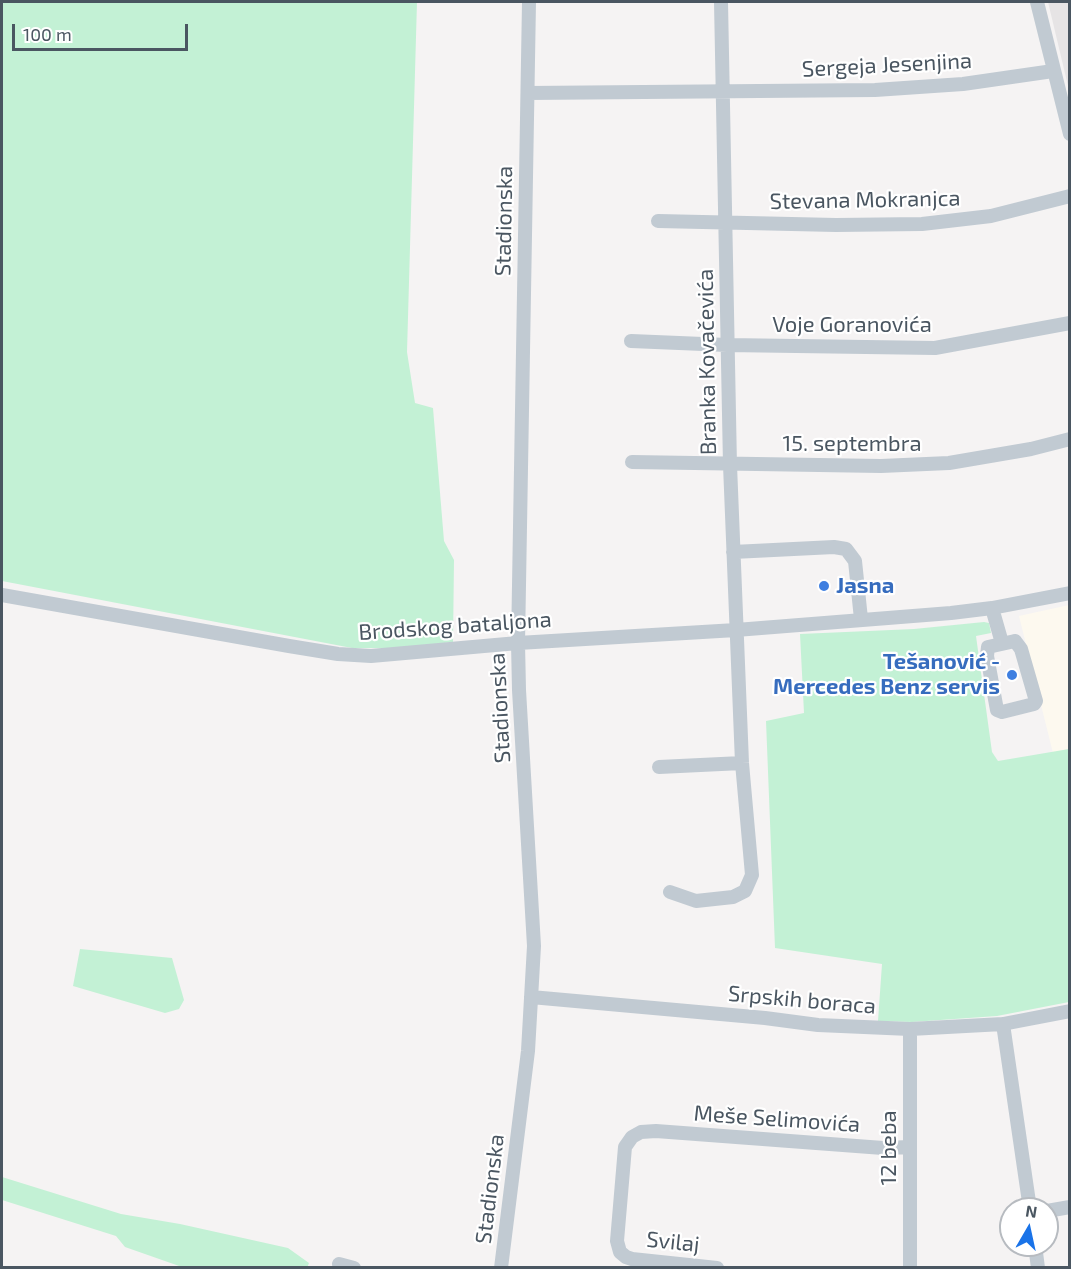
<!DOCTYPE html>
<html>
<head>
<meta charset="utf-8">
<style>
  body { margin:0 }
  #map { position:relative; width:1071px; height:1269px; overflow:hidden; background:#f5f3f3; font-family:"Exo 2",sans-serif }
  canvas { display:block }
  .frame { position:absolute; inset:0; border:3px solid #4a5661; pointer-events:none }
  .north { position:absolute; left:999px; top:1197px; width:60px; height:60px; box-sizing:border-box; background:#fff; border:2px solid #b7bbc0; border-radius:50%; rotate:9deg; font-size:16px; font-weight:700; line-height:24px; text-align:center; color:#4a5661 }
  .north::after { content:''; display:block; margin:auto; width:21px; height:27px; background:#1a73e8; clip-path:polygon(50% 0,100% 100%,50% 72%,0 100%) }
  .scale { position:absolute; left:12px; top:24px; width:176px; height:27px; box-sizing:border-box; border:3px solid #4a5661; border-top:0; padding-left:8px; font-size:18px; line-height:21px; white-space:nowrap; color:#4a5661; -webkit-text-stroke:4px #fff; paint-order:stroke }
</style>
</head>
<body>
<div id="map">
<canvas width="1071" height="1269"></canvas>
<div class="frame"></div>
<div class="north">N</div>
<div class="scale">100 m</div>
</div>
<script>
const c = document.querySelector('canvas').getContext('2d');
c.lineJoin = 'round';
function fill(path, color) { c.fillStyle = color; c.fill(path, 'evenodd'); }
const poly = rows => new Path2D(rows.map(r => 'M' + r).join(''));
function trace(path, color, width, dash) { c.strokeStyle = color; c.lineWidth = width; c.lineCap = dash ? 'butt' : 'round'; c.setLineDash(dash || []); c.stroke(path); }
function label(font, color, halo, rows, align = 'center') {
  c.font = font + ' "Exo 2",sans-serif'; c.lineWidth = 4.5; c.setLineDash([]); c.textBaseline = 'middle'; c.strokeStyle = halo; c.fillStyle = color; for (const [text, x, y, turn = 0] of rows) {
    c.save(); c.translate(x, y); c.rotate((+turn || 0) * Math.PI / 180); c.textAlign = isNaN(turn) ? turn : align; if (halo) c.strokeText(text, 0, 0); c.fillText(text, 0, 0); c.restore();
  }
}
const commercial = poly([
  [1069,605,1069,749,1053,753,1019,616]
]);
const education = poly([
  [1048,2,1069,2,1069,90]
]);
const green = poly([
  [2,2,417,2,407,352,415,403,433,408,444,541,454,560,453,642,400,648,352,648,2,581],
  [984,622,989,623,991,633,976,636,992,752,998,761,1069,749,1069,1002,997,1016,912,1022,878,1021,882,964,775,948,766,721,804,713,800,634,914,629],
  [80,949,172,958,184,1000,179,1009,165,1013,73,986],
  [2,1177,121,1214,180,1224,288,1248,309,1263,307,1268,182,1267,125,1247,116,1236,2,1200]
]);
const minor = poly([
  [1037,2,1070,134],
  [528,93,875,90,963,84,1053,71],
  [658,221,836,225,922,224,991,216,1070,196],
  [631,341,727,345,935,348,1070,323],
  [632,462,881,466,949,463,1031,449,1070,439],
  [733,552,834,547,846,549,855,561,861,619],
  [2,595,289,646,338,654,371,656,518,643,736,630,951,613,992,608,1070,593],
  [992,608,1002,643],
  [1015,641,1021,649,1036,701,1034,704,1002,712,997,710,987,656,988,647,1015,641],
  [659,767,742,763],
  [670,892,696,901,733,897,745,891,752,875,742,763,730,465,721,2],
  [531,997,765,1018,818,1025,910,1029,1003,1024,1070,1011],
  [1003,1024,1030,1209],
  [910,1029,910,1268],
  [1047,1211,1070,1207],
  [1035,1245,1038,1268],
  [339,1264,354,1268],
  [501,1268,528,1051,534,946,519,690,518,643,529,2],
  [717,1268,632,1259,626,1257,620,1252,617,1241,625,1147,632,1137,641,1132,656,1131,883,1148,910,1147]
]);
const markers = [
  [824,586,6,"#3f7fe0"],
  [1012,675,6,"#3f7fe0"]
];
const streetNames = [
  ["Sergeja Jesenjina",887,65,-3],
  ["Stevana Mokranjca",865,200,-1],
  ["Stadionska",504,221,-89],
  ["Voje Goranovića",852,325],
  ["Branka Kovačevića",707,362,-91],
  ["15. septembra",852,444],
  ["Brodskog bataljona",455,626,-4],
  ["Stadionska",500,708,-93],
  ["Srpskih boraca",802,1000,5],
  ["Meše Selimovića",777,1119,4],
  ["12 beba",889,1148,-90],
  ["Stadionska",490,1189,-83],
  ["Svilaj",673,1242,6]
];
const shopNames = [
  ["Jasna",836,586],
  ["Tešanović -",1000,662,"right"],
  ["Mercedes Benz servis",1000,687,"right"]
];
fill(commercial, '#fdf9ef');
fill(education, '#e6e4e5');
fill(green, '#c3f1d5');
trace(minor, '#c1cad2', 14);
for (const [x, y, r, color] of markers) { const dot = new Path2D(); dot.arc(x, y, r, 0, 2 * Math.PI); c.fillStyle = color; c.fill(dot); trace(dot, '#fff', 2); }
label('22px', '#4a5661', '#fff', streetNames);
label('bold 22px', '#366cbe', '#fff', shopNames, 'left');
</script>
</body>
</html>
